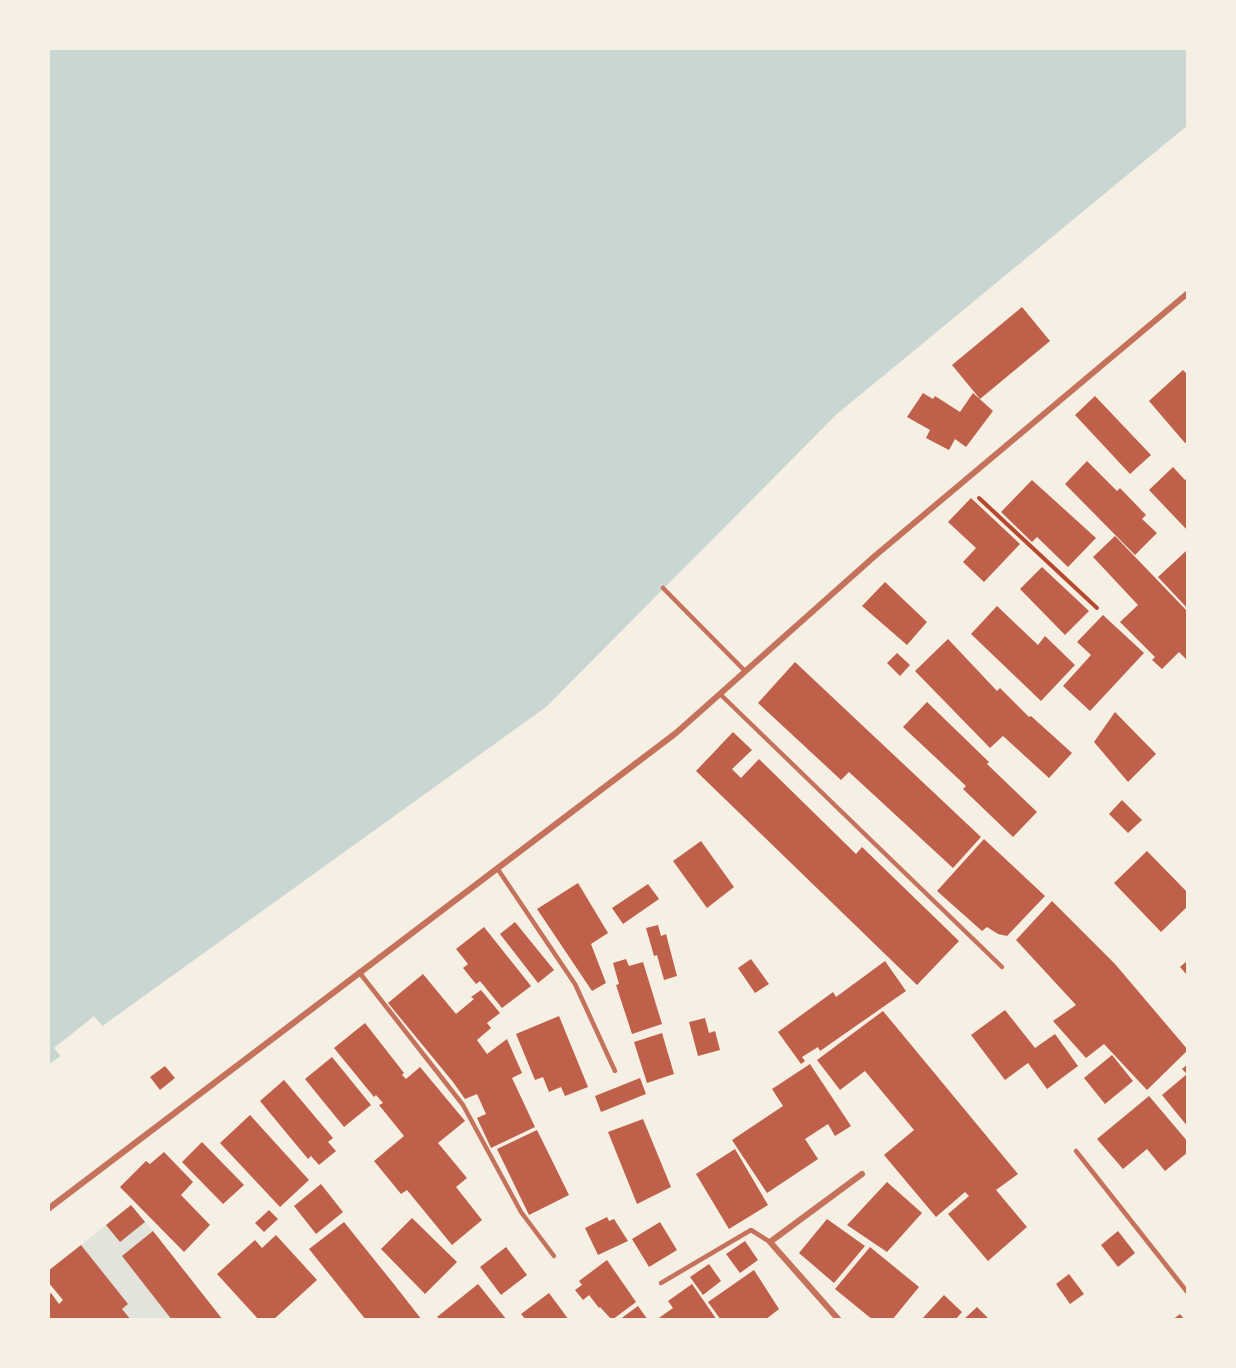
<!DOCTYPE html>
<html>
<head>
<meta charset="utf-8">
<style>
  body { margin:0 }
  #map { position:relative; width:1236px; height:1368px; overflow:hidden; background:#f6efe4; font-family:"Libre Baskerville",serif }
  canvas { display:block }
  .frame { position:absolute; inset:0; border:50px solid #f6efe4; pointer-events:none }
</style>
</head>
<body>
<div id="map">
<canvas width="1236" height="1368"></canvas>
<div class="frame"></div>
</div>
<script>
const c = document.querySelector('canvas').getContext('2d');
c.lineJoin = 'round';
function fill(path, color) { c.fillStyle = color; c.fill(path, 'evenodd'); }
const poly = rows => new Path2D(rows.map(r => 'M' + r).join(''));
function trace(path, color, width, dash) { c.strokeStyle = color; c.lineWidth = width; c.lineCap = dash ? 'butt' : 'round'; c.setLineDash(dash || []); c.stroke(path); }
const green = poly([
  [131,1205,153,1231,223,1320,79,1320,48,1282,48,1271]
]);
const water = poly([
  [48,48,1188,48,1188,125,837,414,546,707,48,1065]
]);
const pier = poly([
  [94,1016,104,1028,62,1058,54,1048]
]);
const building = poly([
  [1022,307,1050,341,980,399,952,365],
  [1183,370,1186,373,1188,371,1188,441,1185,443,1149,401],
  [923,393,933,399,935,396,960,412,973,393,993,411,966,447,955,439,949,450,926,438,930,430,907,417],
  [1095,396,1151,455,1130,474,1075,415],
  [1087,461,1117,491,1120,488,1146,515,1142,519,1157,533,1135,555,1065,484],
  [1173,467,1185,480,1188,477,1188,531,1149,490],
  [1032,480,1096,538,1068,567,1037,537,1032,542,1001,512],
  [971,498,1020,544,984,582,963,562,976,548,948,522],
  [1115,536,1188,612,1188,627,1186,629,1188,631,1188,661,1179,652,1162,669,1152,660,1155,657,1120,622,1138,605,1093,557],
  [1186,551,1188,553,1188,609,1158,577],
  [1042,567,1089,611,1065,635,1020,589],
  [885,582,927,622,907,645,862,606],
  [997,606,1038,645,1045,636,1075,665,1041,701,971,634],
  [1103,615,1144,653,1090,711,1063,686,1091,655,1077,642],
  [948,639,997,691,1000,688,1029,717,1031,716,1072,753,1049,778,1003,736,990,748,915,671],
  [897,653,910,665,900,676,887,663],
  [795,662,981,837,953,868,849,772,841,780,758,703],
  [927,702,989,762,987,764,1037,812,1013,837,963,789,966,786,903,727],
  [1115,712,1156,754,1128,782,1094,742],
  [733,732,752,750,732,769,741,778,759,759,856,854,862,847,959,941,917,985,696,771],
  [1122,800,1142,820,1128,833,1109,814],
  [984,839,1045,896,1007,936,998,934,987,927,982,931,937,891],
  [701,841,734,887,707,908,673,861],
  [1147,851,1188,893,1188,906,1161,932,1114,883],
  [578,883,608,933,591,944,606,983,592,991,537,909],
  [648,884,659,899,623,924,612,908],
  [1052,901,1115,964,1188,1050,1147,1090,1104,1044,1086,1058,1053,1021,1076,1005,1016,940],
  [515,922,554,970,538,983,500,934],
  [658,925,661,936,666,934,677,976,664,980,657,955,654,956,646,928],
  [484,927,531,986,502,1008,480,981,476,984,463,968,468,964,456,949],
  [626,959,629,966,643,962,662,1024,632,1034,616,985,619,984,613,963],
  [751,959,769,984,755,993,738,968],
  [1188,960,1188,976,1180,967],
  [885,961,906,991,820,1051,818,1047,802,1057,805,1061,801,1064,778,1032,833,992,836,997],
  [423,974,456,1014,474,999,471,997,481,990,500,1013,487,1023,491,1028,477,1040,487,1054,507,1039,522,1073,512,1078,535,1127,491,1148,477,1118,486,1114,477,1094,465,1099,453,1082,388,1003],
  [1005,1010,1035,1048,1055,1034,1078,1066,1047,1089,1028,1063,1005,1080,971,1035],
  [883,1011,1018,1174,996,1190,1027,1227,988,1261,948,1214,969,1196,965,1192,936,1217,884,1155,914,1130,865,1071,840,1090,817,1060],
  [559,1016,588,1087,565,1096,561,1087,549,1092,543,1077,535,1080,516,1034],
  [705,1018,709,1033,715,1031,720,1050,698,1056,689,1022],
  [365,1023,404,1073,402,1075,406,1079,420,1067,465,1121,438,1143,467,1178,456,1187,482,1220,452,1245,407,1190,401,1194,374,1161,404,1136,379,1105,383,1103,376,1095,374,1097,334,1048],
  [662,1033,674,1074,647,1083,634,1042],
  [1112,1055,1133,1081,1105,1104,1084,1078],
  [332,1057,371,1105,344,1127,305,1079],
  [810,1064,851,1126,835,1136,828,1124,805,1139,818,1159,767,1193,732,1140,783,1106,772,1089],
  [1188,1064,1188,1127,1162,1095,1187,1074,1182,1069],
  [165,1066,175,1078,160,1090,150,1077],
  [640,1078,646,1094,601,1112,595,1096],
  [284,1080,333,1138,328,1142,336,1151,319,1165,311,1156,308,1159,260,1101],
  [1149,1096,1188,1142,1188,1152,1165,1171,1147,1149,1123,1169,1097,1139],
  [250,1115,309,1180,280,1207,220,1143],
  [643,1119,671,1187,637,1204,608,1132],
  [537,1130,569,1195,529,1215,497,1149],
  [202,1142,244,1185,223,1204,182,1162],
  [735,1149,768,1205,729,1229,696,1174],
  [164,1152,193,1182,181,1195,210,1225,184,1252,120,1187,146,1161,150,1164],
  [887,1182,922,1213,887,1252,847,1225],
  [321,1184,343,1212,316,1234,294,1206],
  [131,1205,145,1222,120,1242,106,1225],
  [269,1210,278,1219,264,1232,255,1223],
  [607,1217,609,1221,614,1219,628,1241,598,1255,585,1228],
  [412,1218,457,1262,425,1294,381,1249],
  [827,1219,865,1246,834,1283,799,1253],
  [344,1222,393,1283,422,1320,366,1320,309,1249],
  [660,1222,677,1250,649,1267,632,1239],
  [153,1231,223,1320,172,1320,122,1256],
  [1118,1231,1135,1253,1118,1267,1101,1245],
  [276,1235,317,1280,273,1320,259,1320,217,1274,255,1240,262,1248],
  [745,1241,758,1260,740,1273,726,1254],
  [81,1245,128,1304,122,1309,131,1320,48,1320,48,1294,49,1295,51,1293,59,1304,63,1300,48,1282,48,1271],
  [506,1247,527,1275,501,1295,480,1267],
  [870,1247,919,1287,892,1320,873,1320,835,1289],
  [607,1260,636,1302,612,1320,600,1307,599,1308,589,1295,583,1300,575,1290,582,1285,579,1281],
  [709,1264,721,1281,703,1295,690,1277],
  [754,1270,779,1309,765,1320,721,1320,708,1302],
  [1069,1274,1084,1294,1070,1304,1056,1284],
  [478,1284,507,1320,440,1320,437,1317],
  [692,1284,717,1320,656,1320,673,1308,668,1301],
  [549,1293,569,1320,526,1320,521,1314],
  [944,1295,962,1312,955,1320,921,1320],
  [638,1306,648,1320,619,1320],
  [977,1307,990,1320,963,1320],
  [1180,1314,1185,1320,1172,1320]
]);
const path = poly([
  [979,498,1097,608]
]);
const service = poly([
  [663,588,745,671],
  [720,694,1002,967],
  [497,868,575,984,615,1071],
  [359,972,463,1105,521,1212,554,1256],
  [1076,1151,1188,1293],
  [661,1283,751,1230,770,1242]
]);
const minor = poly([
  [48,1209,676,733,876,555,1188,293],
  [839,1320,770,1242,862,1174]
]);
fill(green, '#e2e4dc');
fill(water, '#c9d6d2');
fill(pier, '#f6efe4');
fill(building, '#bf614a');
trace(path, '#b5482f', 4);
trace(service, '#c5725c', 4.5);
trace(minor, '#c5725c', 6);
</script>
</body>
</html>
